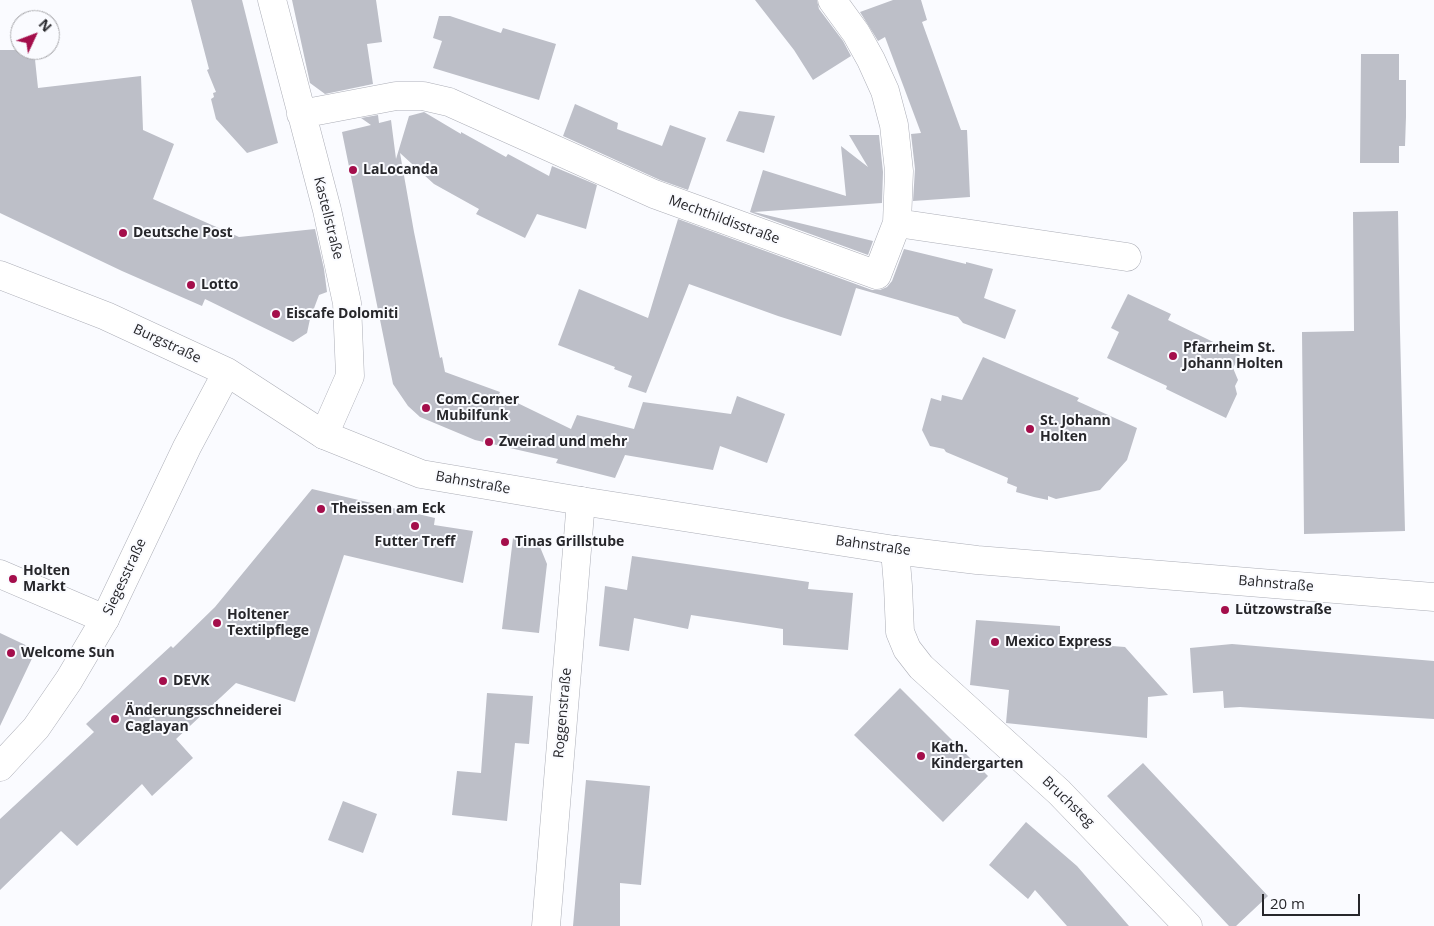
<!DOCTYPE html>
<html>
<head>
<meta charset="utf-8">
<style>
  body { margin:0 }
  #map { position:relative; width:1434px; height:926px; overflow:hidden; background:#fafbff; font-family:"Open Sans",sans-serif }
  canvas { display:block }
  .north { position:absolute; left:10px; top:10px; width:50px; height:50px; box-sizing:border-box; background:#fafbff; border:1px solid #a6a6aa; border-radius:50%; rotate:47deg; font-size:14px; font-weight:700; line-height:20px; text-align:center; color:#27272b }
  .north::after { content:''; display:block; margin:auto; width:18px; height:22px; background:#a40e4b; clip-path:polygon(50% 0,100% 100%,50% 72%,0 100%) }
  .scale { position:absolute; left:1262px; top:894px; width:98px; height:22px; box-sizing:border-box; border:2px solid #27272b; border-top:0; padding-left:6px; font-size:15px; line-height:18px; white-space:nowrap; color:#27272b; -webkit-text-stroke:4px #fafbff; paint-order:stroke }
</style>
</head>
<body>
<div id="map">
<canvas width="1434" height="926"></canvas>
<div class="north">N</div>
<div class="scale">20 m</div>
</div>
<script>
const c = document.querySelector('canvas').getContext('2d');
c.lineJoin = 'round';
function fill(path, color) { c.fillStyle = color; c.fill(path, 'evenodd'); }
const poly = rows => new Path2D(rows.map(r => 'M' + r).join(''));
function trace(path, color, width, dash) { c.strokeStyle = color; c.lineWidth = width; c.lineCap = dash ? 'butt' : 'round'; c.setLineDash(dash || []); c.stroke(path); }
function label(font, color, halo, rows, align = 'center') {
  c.font = font + ' "Open Sans",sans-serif'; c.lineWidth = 4; c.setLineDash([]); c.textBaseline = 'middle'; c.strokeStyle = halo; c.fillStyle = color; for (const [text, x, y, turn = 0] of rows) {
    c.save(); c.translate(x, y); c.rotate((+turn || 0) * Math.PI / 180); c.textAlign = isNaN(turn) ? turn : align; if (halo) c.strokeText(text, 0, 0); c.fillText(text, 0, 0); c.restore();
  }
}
const building = poly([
  [191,0,242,0,278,143,247,153,216,119,211,99,214,97,213,93,216,92,207,70,209,69],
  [292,0,376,0,382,42,367,44,373,84,325,94,310,83],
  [755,0,817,0,819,9,843,41,851,56,813,80,794,50],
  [893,0,921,0,927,20,922,22,961,130,967,130,970,197,913,201,915,169,911,134,921,133,885,37,878,41,860,12],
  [439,16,450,16,501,33,503,28,556,44,539,100,433,68,442,41,433,38],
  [0,50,34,50,38,88,141,76,143,130,174,144,153,199,239,237,315,229,324,269,327,292,319,295,310,319,307,333,293,342,205,299,202,306,122,271,0,213],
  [1361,54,1399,54,1399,80,1406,80,1406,117,1405,146,1399,146,1399,163,1360,163],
  [575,104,618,123,617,129,662,146,670,125,706,138,688,190,660,180,563,136],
  [739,111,775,116,764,153,726,141],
  [424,112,461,134,461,132,506,157,508,154,549,176,552,166,597,185,586,229,537,214,525,238,476,214,479,209,434,184,400,153,414,232,440,358,442,357,445,372,500,392,499,394,571,429,577,415,634,429,643,402,731,414,737,396,785,414,767,463,720,446,713,470,625,455,615,478,556,463,558,459,475,440,420,417,408,406,393,384,342,132,371,125,361,118,378,115,379,123,391,120,396,159,409,116],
  [849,135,879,135,883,172,882,203,754,212,873,241,868,255,750,212,763,170,846,196,841,146,868,167],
  [1398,211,1400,331,1405,531,1304,534,1302,332,1354,331,1353,212],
  [678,219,872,290,880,290,887,287,892,281,904,249,966,264,966,262,993,269,984,298,1016,310,1005,339,963,323,958,317,856,288,841,336,778,316,689,284,646,393,628,387,632,376,614,369,615,367,558,345,579,289,648,318],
  [1128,294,1171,314,1168,320,1240,355,1233,368,1238,380,1235,386,1237,394,1226,418,1166,389,1167,386,1107,358,1119,332,1111,328],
  [983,357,1079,398,1077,401,1137,428,1127,460,1100,490,1056,499,1048,496,1048,500,1034,497,1016,492,1017,487,1007,483,1008,478,946,452,944,449,930,446,922,430,931,398,941,401,942,395,962,400],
  [312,489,435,518,434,525,473,531,463,583,344,555,295,702,236,683,176,739,193,758,152,796,142,784,77,846,61,831,0,890,0,819,94,732,86,724,171,646,173,648,215,607],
  [513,538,538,542,547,564,539,633,502,629],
  [632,556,809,582,808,589,853,593,848,650,783,645,783,629,691,615,688,629,634,618,629,651,599,646,605,586,627,590],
  [976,620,1060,626,1060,642,1125,647,1168,695,1148,697,1147,738,1006,723,1009,690,970,685],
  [0,633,36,650,0,726],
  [1232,644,1434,661,1434,719,1240,707,1224,708,1223,691,1193,693,1190,648],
  [900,688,988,776,943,822,854,735],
  [487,693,533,696,529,744,515,743,507,821,452,815,457,771,481,773],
  [1143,763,1268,896,1236,926,1229,926,1107,796],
  [586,780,650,786,641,885,620,883,620,926,573,926],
  [343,801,377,814,363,853,328,840],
  [1026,822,1077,866,1129,926,1067,926,1035,890,1028,899,989,865]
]);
const minor = poly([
  [272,0,327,210,347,303,350,376,324,435],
  [301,114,396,96,423,96,449,102,654,194,877,275,897,223,899,171,894,125,885,91,871,60,856,33,832,0],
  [897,223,1127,257],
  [895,550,898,586,900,632,907,649,921,667,1059,792,1188,926],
  [0,574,105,619],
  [546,926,581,501]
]);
const secondary = poly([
  [0,275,106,316,227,372,324,435,421,474,581,501,895,550,977,560,1434,597],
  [0,767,36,728,69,680,105,619,187,447,227,372]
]);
const markers = [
  [353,170,5,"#a40e4b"],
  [123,233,5,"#a40e4b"],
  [191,285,5,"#a40e4b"],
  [276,314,5,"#a40e4b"],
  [1173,356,5,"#a40e4b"],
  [426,408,5,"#a40e4b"],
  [1030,429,5,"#a40e4b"],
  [489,442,5,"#a40e4b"],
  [321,509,5,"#a40e4b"],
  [415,526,5,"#a40e4b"],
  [505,542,5,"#a40e4b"],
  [13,579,5,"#a40e4b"],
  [1225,610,5,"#a40e4b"],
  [217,623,5,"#a40e4b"],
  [995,642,5,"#a40e4b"],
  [11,653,5,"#a40e4b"],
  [163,681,5,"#a40e4b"],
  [115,719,5,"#a40e4b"],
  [921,756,5,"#a40e4b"]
];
const poiNames = [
  ["LaLocanda",363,170],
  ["Deutsche Post",133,233],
  ["Lotto",201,285],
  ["Eiscafe Dolomiti",286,314],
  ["Pfarrheim St.",1183,348],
  ["Johann Holten",1183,364],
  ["Com.Corner",436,400],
  ["Mubilfunk",436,416],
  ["St. Johann",1040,421],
  ["Holten",1040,437],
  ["Zweirad und mehr",499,442],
  ["Theissen am Eck",331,509],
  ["Futter Treff",415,542,"center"],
  ["Tinas Grillstube",515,542],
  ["Holten",23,571],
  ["Markt",23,587],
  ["Lützowstraße",1235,610],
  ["Holtener",227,615],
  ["Textilpflege",227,631],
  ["Mexico Express",1005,642],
  ["Welcome Sun",21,653],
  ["DEVK",173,681],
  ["Änderungsschneiderei",125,711],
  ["Caglayan",125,727],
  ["Kath.",931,748],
  ["Kindergarten",931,764]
];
const streetNames = [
  ["Kastellstraße",328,218,76],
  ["Mechthildisstraße",724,220,20],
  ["Burgstraße",167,344,25],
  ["Bahnstraße",473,483,10],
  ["Bahnstraße",873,546,8],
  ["Siegesstraße",125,577,-65],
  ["Bahnstraße",1276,584,5],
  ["Roggenstraße",563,713,-85],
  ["Bruchsteg",1068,802,44]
];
fill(building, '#bdbfc8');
trace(minor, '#acaeb7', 29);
trace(secondary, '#acaeb7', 29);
trace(minor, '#fff', 28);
trace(secondary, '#fff', 28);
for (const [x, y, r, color] of markers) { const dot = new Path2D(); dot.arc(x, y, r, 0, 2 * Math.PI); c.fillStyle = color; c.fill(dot); trace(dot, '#fafbff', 2); }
label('bold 14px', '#27272b', '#fafbff', poiNames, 'left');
label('14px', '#27272b', '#fafbff', streetNames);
</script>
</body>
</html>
